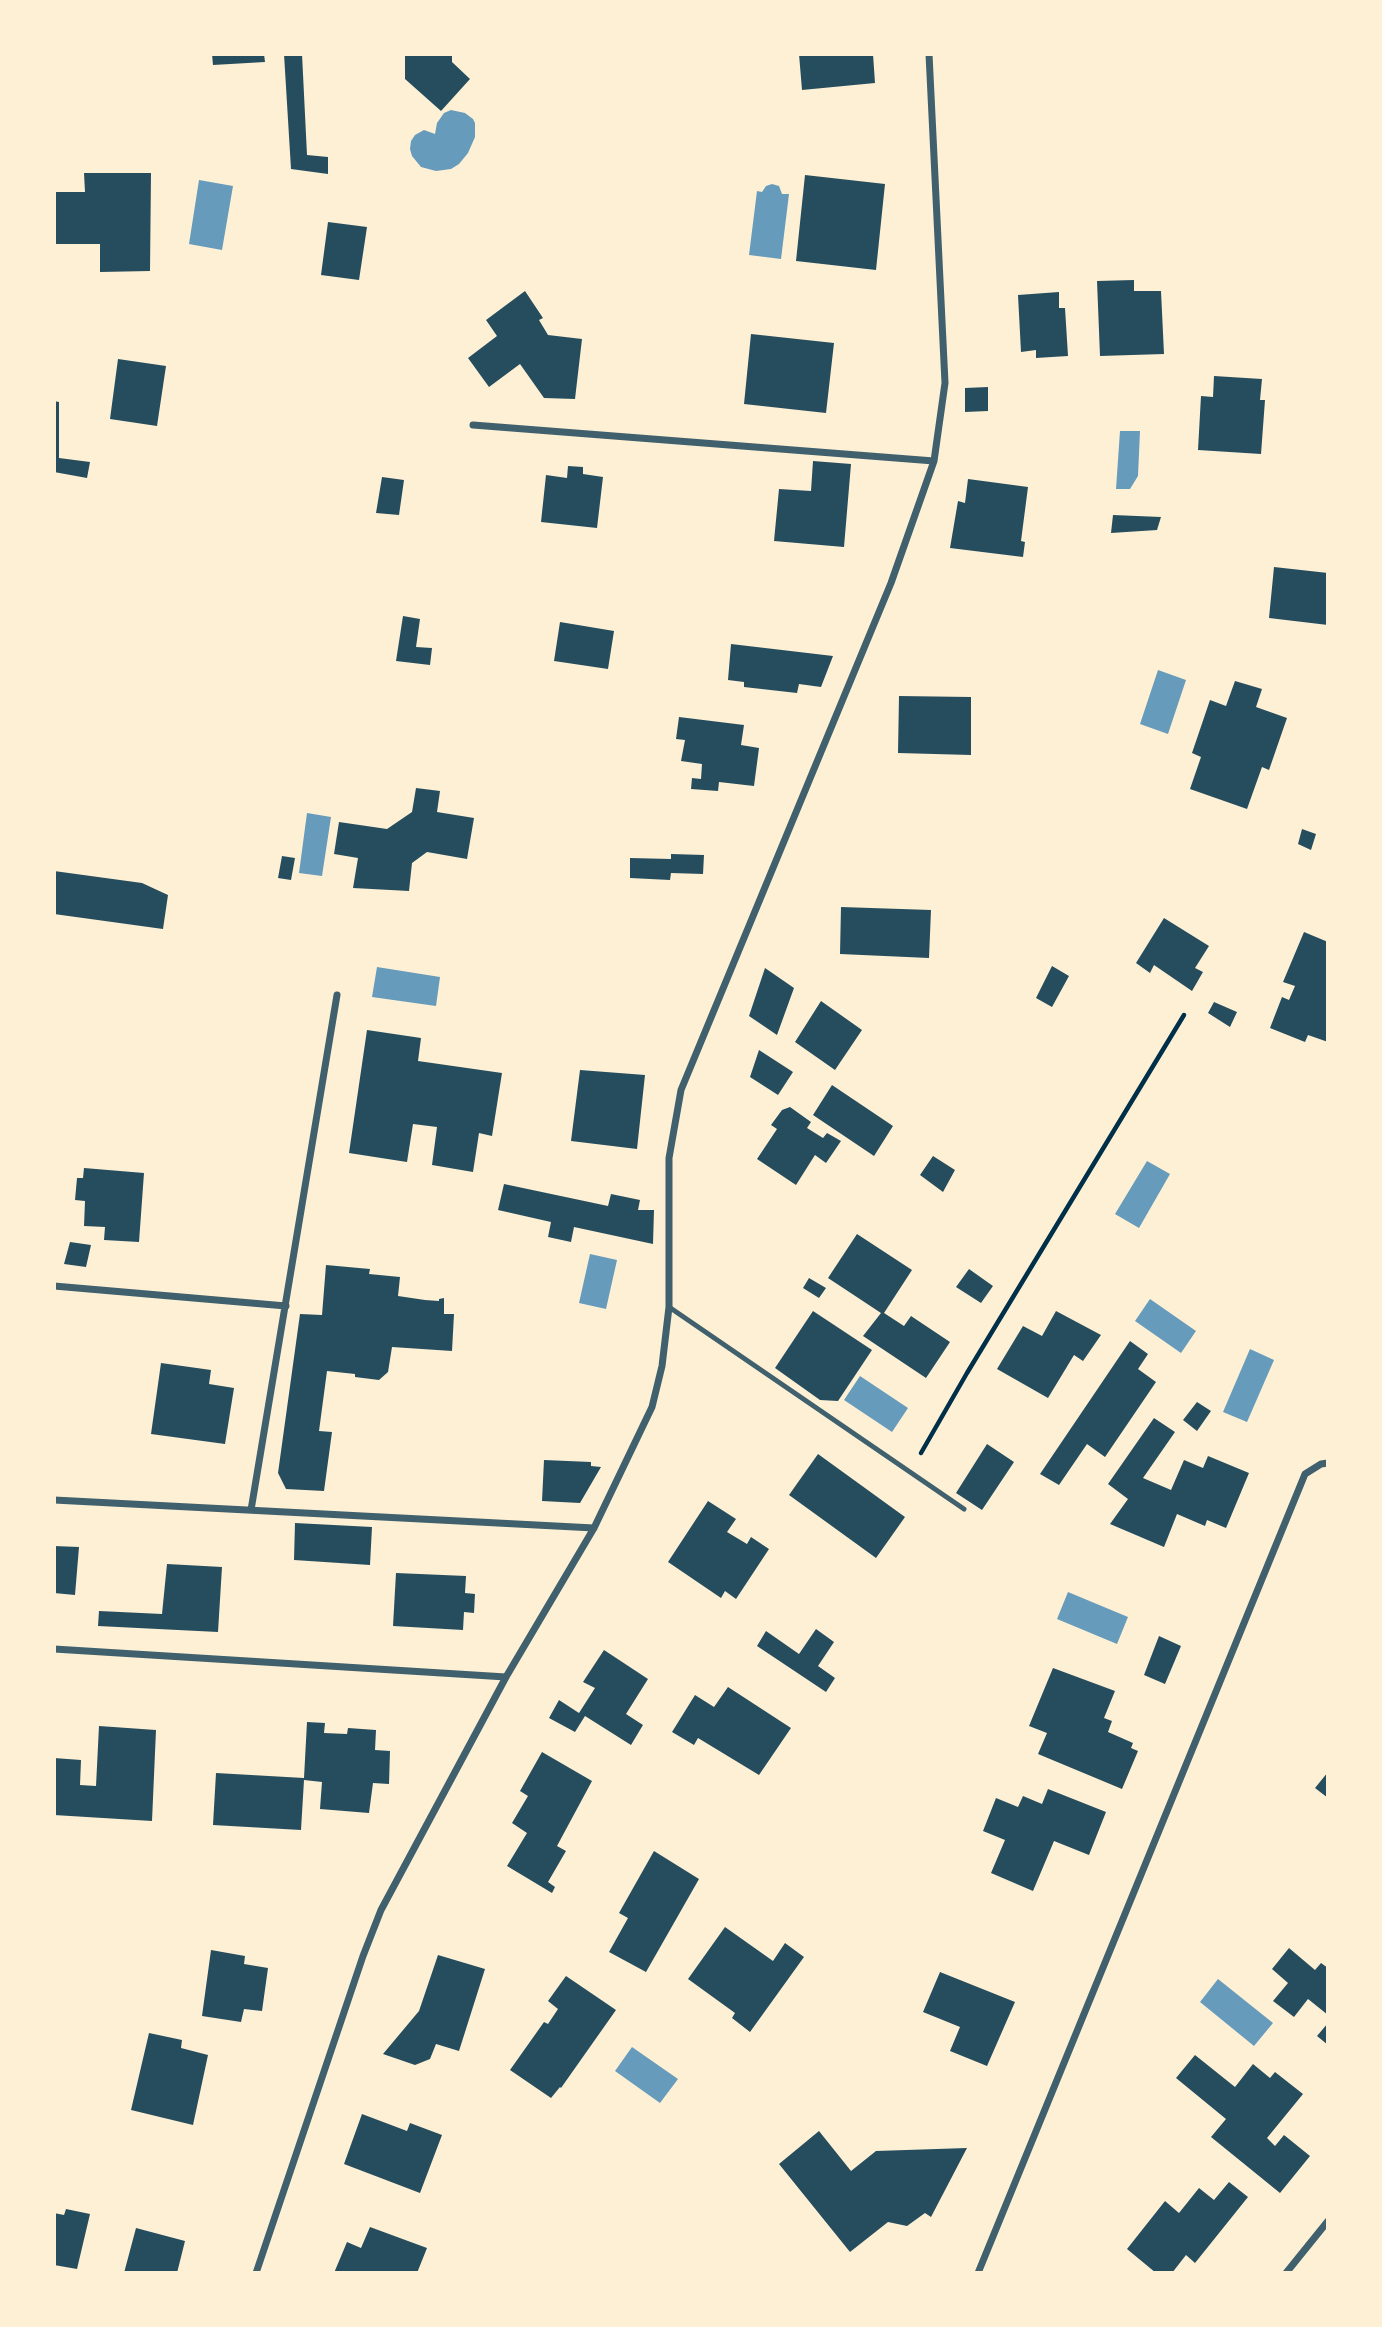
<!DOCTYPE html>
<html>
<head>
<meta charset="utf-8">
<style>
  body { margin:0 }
  #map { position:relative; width:1382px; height:2327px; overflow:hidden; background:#fdf0d5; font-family:Montserrat,sans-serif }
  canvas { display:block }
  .frame { position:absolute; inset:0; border:56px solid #fdf0d5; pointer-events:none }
</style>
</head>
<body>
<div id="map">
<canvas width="1382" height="2327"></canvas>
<div class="frame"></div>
</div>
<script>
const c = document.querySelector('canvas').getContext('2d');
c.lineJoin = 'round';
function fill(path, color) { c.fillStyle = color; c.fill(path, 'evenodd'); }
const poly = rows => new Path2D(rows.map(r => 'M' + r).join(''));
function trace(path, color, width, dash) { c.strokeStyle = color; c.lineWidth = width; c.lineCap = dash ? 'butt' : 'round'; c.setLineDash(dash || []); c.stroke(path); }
const water = poly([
  [451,110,465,113,473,119,475,123,475,137,468,153,459,164,451,169,436,171,421,167,412,156,410,149,411,141,415,135,424,130,435,134,437,123,444,113],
  [199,180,233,186,222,250,189,244],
  [772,184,779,186,782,194,789,194,781,259,749,255,757,191,762,192,766,186],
  [1120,431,1140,431,1138,476,1130,489,1116,489],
  [1158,670,1186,680,1168,734,1140,724],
  [307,813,331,817,322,876,299,873],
  [377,967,440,977,436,1006,372,997],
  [1147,1161,1170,1174,1139,1228,1115,1214],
  [590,1254,617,1260,606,1309,579,1303],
  [1150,1299,1196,1331,1181,1353,1135,1321],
  [1250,1349,1274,1360,1247,1422,1223,1412],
  [860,1376,908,1408,892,1432,844,1400],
  [1068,1592,1128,1617,1117,1644,1057,1619],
  [1218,1979,1273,2023,1254,2046,1200,2002],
  [632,2047,678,2079,660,2103,615,2071]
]);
const building = poly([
  [212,54,264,54,265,62,213,65],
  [284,54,302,54,307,155,328,157,328,174,291,169],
  [405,54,452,54,452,62,470,79,441,111,405,79],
  [799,54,873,54,875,83,802,90],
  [84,173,151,173,150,271,100,272,100,244,54,244,54,192,85,192],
  [805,175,885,184,876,270,796,261],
  [328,222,367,227,359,280,321,275],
  [1134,280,1134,291,1161,291,1164,354,1100,356,1097,281],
  [525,291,543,318,539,320,548,335,582,339,575,399,544,398,520,364,489,387,468,358,497,336,486,320],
  [1059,292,1059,308,1065,308,1068,356,1036,358,1036,350,1021,352,1018,295],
  [751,334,834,343,826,413,744,404],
  [118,359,166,366,157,426,110,419],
  [1214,376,1262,379,1260,400,1265,400,1261,454,1198,450,1201,396,1213,397],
  [988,387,988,411,965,412,965,388],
  [54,401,59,402,59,458,90,462,87,478,54,472],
  [813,461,851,464,844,547,774,541,779,489,811,491],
  [568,466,583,467,583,474,603,477,597,528,541,522,546,475,567,478],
  [382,477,404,480,399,515,376,513],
  [968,479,1028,487,1021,541,1025,542,1023,557,950,548,958,501,965,503],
  [1113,515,1161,517,1157,530,1111,533],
  [1274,567,1328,573,1328,625,1269,618],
  [403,616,420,619,416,647,432,648,430,665,396,661],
  [560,622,614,631,608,669,554,661],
  [731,644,833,656,821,687,799,684,797,693,744,687,744,682,728,680],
  [1235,681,1262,689,1256,707,1287,718,1269,770,1262,767,1247,809,1190,789,1201,757,1192,753,1210,700,1226,706],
  [899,696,971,697,971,755,898,753],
  [679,717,744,725,741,745,759,748,754,786,719,782,718,791,691,789,692,778,701,779,702,764,681,761,685,740,676,739],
  [416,788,440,791,437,812,474,818,467,859,427,852,412,863,409,891,353,888,358,858,334,854,339,822,387,829,412,812],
  [1302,829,1316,834,1311,850,1298,844],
  [671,854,704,855,703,874,671,873,670,880,630,878,630,858,671,859],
  [282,856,295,858,291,880,278,878],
  [54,871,142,883,168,895,163,929,54,914],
  [841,907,931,910,929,958,840,954],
  [1164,918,1209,946,1195,968,1203,972,1192,991,1154,965,1150,973,1136,963],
  [1304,932,1328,942,1328,1042,1308,1035,1305,1042,1270,1028,1282,997,1289,1000,1295,986,1283,982],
  [1052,966,1069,976,1052,1007,1036,998],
  [765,968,794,988,777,1035,749,1016],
  [821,1001,862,1030,835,1070,795,1042],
  [1214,1002,1237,1012,1230,1027,1208,1013],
  [367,1030,421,1038,418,1061,502,1073,492,1136,479,1133,473,1172,432,1165,437,1127,413,1124,407,1162,349,1153],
  [759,1050,793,1072,778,1095,750,1077],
  [580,1070,645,1075,637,1149,571,1141],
  [832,1085,893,1126,874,1156,813,1115],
  [790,1107,811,1122,807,1128,823,1138,827,1133,841,1141,826,1163,815,1155,796,1185,757,1159,777,1129,771,1125,782,1110],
  [933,1156,955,1170,943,1192,920,1175],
  [84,1168,144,1173,139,1242,104,1240,105,1227,84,1226,85,1201,75,1200,77,1178,83,1178],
  [504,1184,608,1206,611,1194,640,1200,638,1210,654,1210,653,1244,574,1227,571,1242,548,1237,551,1222,498,1210],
  [857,1234,912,1270,884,1313,904,1326,911,1316,950,1342,926,1378,863,1336,881,1313,828,1278],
  [70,1242,91,1245,86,1267,64,1264],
  [326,1265,370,1269,369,1274,400,1277,398,1296,425,1300,439,1301,439,1299,444,1298,444,1314,454,1314,452,1351,392,1347,388,1372,379,1380,355,1377,355,1374,327,1371,319,1431,332,1432,324,1491,286,1489,278,1473,300,1314,322,1315],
  [969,1269,993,1286,981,1303,956,1287],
  [809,1278,826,1288,819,1298,803,1288],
  [813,1311,872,1350,838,1401,820,1400,775,1368],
  [1056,1311,1101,1335,1083,1361,1074,1355,1048,1398,997,1369,1023,1326,1042,1336],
  [1130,1341,1148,1354,1138,1369,1156,1382,1105,1457,1087,1444,1059,1485,1040,1474],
  [161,1363,211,1370,209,1384,234,1388,225,1444,151,1434],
  [1197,1402,1211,1411,1197,1431,1183,1420],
  [1154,1418,1175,1432,1143,1478,1171,1490,1184,1460,1203,1468,1208,1456,1249,1473,1226,1528,1207,1520,1205,1526,1177,1514,1164,1547,1110,1524,1128,1499,1108,1484],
  [987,1444,1014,1462,982,1510,956,1493],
  [818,1454,905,1517,876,1558,789,1495],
  [544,1460,591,1462,591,1466,601,1467,580,1503,542,1501],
  [708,1501,736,1519,727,1532,747,1544,751,1537,769,1549,736,1599,725,1591,721,1598,668,1562],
  [295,1523,372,1527,370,1565,294,1560],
  [54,1546,79,1547,75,1595,54,1593],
  [167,1564,222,1567,218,1632,98,1626,99,1611,162,1614],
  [396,1573,466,1576,465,1593,475,1594,474,1613,464,1612,463,1630,393,1626],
  [816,1629,834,1642,818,1666,835,1678,826,1692,757,1646,766,1631,799,1654],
  [1159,1636,1181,1646,1165,1684,1144,1675],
  [604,1650,648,1679,626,1714,643,1725,631,1745,585,1716,575,1732,549,1718,559,1700,579,1713,595,1688,583,1682],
  [1053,1668,1115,1691,1104,1718,1112,1721,1108,1732,1133,1743,1131,1748,1138,1751,1122,1789,1038,1754,1047,1733,1029,1726],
  [728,1687,791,1728,759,1775,698,1738,694,1745,672,1732,695,1695,714,1707],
  [307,1722,325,1723,324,1733,347,1734,348,1728,376,1730,375,1750,390,1751,389,1784,373,1783,369,1813,320,1809,322,1782,304,1780,301,1830,213,1825,216,1773,304,1778],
  [99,1726,156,1730,152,1821,54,1815,54,1758,81,1760,80,1785,96,1786],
  [542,1752,592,1781,557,1846,566,1851,548,1882,555,1887,552,1893,507,1866,527,1833,512,1823,528,1796,520,1791],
  [1328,1772,1328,1798,1315,1788],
  [1048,1789,1106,1812,1089,1855,1054,1841,1033,1891,991,1873,1005,1840,983,1831,996,1798,1018,1807,1023,1796,1042,1804],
  [654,1851,699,1879,646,1972,609,1952,628,1918,619,1913],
  [725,1927,773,1961,785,1943,804,1957,750,2032,732,2018,735,2013,688,1979],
  [1289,1948,1315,1970,1321,1963,1328,1968,1328,2015,1308,1999,1294,2017,1273,2001,1288,1983,1272,1969],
  [211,1950,245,1956,244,1964,268,1968,262,2011,244,2009,241,2022,202,2016],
  [438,1955,485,1969,459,2051,436,2044,430,2059,415,2065,383,2054,419,2011],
  [940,1972,1015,2002,987,2066,950,2051,960,2027,923,2012],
  [566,1976,616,2010,561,2088,560,2087,551,2098,510,2070,544,2022,548,2024,558,2009,548,2001],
  [1328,2023,1328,2045,1317,2036],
  [149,2033,182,2040,181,2048,208,2055,193,2125,131,2110],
  [1195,2055,1235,2087,1253,2064,1270,2078,1275,2072,1303,2094,1267,2138,1275,2146,1284,2135,1310,2156,1280,2193,1211,2137,1226,2119,1176,2078],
  [362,2114,407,2131,410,2123,442,2135,420,2193,344,2164],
  [819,2131,851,2171,876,2151,967,2148,931,2217,925,2213,907,2226,888,2222,850,2252,779,2164],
  [1229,2182,1248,2197,1195,2263,1186,2255,1172,2273,1156,2273,1127,2249,1165,2201,1179,2213,1199,2188,1214,2200],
  [66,2209,90,2214,77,2269,54,2265,54,2213,64,2215],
  [370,2227,427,2248,417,2273,334,2273,347,2242,361,2248],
  [136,2228,185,2241,177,2273,124,2273]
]);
const path = poly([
  [921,1453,967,1373,1184,1015]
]);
const service = poly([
  [669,1307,964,1509]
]);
const minor = poly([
  [473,425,934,461],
  [54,1286,286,1306],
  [54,1500,594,1528],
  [251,1510,337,995],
  [54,1649,506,1677],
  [256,2273,363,1956,381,1910,506,1677,594,1528,652,1407,662,1366,669,1307,669,1158,681,1090,891,583,934,461,945,383,929,54],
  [978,2273,1305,1474,1321,1464,1328,1463],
  [1286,2273,1328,2221]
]);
fill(water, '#669bbc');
fill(building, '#264d5e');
trace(path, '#003049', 4.5);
trace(service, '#3f606c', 5);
trace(minor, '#3f606c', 7);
</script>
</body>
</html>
